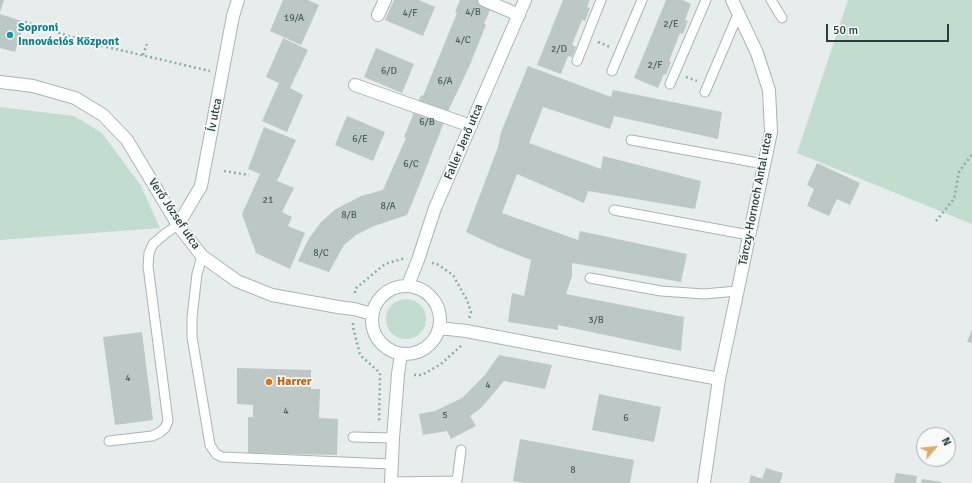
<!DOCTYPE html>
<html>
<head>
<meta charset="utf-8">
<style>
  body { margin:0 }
  #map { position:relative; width:972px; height:483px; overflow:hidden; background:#e6edec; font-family:Signika,sans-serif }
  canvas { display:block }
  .north { position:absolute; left:916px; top:427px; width:40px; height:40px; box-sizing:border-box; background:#f7faf9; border:1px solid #a4afae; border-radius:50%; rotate:62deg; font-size:11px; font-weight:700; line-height:16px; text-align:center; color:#273e3e }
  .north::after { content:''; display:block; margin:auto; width:14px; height:18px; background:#e3aa6e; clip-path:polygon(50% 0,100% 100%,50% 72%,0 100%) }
  .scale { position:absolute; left:826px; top:24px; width:123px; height:18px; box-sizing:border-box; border:2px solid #273e3e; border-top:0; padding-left:5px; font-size:12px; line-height:14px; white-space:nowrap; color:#273e3e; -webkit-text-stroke:3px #f7faf9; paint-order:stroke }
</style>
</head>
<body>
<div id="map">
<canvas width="972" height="483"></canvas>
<div class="north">N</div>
<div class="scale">50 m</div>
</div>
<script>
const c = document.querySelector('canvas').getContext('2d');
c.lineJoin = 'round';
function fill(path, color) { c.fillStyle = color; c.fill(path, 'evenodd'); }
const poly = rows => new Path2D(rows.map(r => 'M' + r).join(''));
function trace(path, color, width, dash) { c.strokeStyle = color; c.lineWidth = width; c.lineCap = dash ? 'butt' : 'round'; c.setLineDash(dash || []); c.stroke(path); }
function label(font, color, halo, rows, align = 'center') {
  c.font = font + ' Signika,sans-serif'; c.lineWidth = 3.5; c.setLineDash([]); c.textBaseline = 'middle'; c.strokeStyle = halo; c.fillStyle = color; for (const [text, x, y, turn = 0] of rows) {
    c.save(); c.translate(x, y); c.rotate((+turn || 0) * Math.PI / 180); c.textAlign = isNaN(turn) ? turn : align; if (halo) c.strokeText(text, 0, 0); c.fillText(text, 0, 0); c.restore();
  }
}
const green = poly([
  [848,0,972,0,972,224,797,153],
  [0,107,74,116,102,133,141,186,160,228,0,240],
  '386 319a20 20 0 1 1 40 0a20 20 0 1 1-40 0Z'
]);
const building = poly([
  [0,0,4,0,0,12],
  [283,0,308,0,319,5,301,45,270,31],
  [394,0,419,0,435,7,423,36,385,20],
  [460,0,494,0,484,24,486,25,469,67,450,107,417,191,407,215,374,226,356,235,344,245,329,272,298,261,308,240,321,222,336,209,361,196,383,190,406,138,404,137,421,95,423,96,457,13,455,12],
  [563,0,590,0,587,7,590,8,585,21,582,20,572,45,576,47,572,57,568,56,561,74,537,65],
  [666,0,683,0,691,4,685,20,688,21,683,34,680,33,669,61,671,62,669,67,666,75,664,74,658,88,634,78],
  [0,14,25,22,15,52,0,48],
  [283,38,308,50,290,88,303,95,287,132,262,121,279,83,266,77],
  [376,48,414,64,402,93,364,77],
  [528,66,611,97,613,90,722,112,718,139,614,116,610,129,543,107,529,143,601,169,603,156,701,181,695,209,588,191,584,203,517,174,502,213,578,240,580,231,687,254,681,282,572,263,572,276,566,294,684,317,681,351,558,325,558,330,508,322,512,293,524,296,531,260,498,247,466,232,498,147,501,132],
  [347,116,385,132,373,161,335,145],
  [264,127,296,140,277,181,294,188,282,212,292,217,288,226,305,233,290,269,256,253,242,214,260,174,248,169],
  [817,163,860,183,850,205,837,199,829,216,807,206,814,189,807,185],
  [972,329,972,343,967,342],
  [142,332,153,420,115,425,103,337],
  [499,355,552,365,545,389,504,381,482,407,470,416,476,426,451,439,447,431,423,435,419,414,435,411,462,398,485,375],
  [237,368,311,370,311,389,320,389,319,418,338,419,337,455,248,453,248,417,253,417,253,405,237,404],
  [599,394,661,407,654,442,592,430],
  [520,439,634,460,630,483,525,483,513,481],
  [766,468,783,473,780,483,749,483,751,475,762,479],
  [896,473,917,476,916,483,894,483],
  [922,479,942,482,942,483,921,483]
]);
const path = poly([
  [25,22,94,44,210,71],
  [598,42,610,47],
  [94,44,96,34],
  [143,55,147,44],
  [686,77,697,81],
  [224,171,249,175],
  [936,221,954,199,959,172,972,154],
  [432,263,437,264,453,275,467,300,471,312,469,319],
  [355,293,355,289,385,264,405,258],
  [353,323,353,327,360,355,380,373,379,423],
  [414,375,422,375,441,364,463,344]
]);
const lane = poly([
  [771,0,782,18],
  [577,61,601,0],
  [612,71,642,0],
  [670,84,706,0],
  [705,92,739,12],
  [631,140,764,164],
  [614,210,749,235],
  [202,256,197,274,192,317,192,337,210,445,216,454,222,457,391,464],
  [590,278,661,291,704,294,737,291],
  [353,437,393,438],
  [109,441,152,436,159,433,165,428,168,421,148,266,149,253,153,244,166,233,178,225],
  [391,482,457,481,461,450]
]);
const street = poly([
  [484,0,519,15],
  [378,15,385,0],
  [0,82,33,86,75,98,103,115,127,140,178,225,202,256,237,281,272,295,338,307,354,309,372,314],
  [355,85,471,126],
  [178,225,201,186,233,16,238,0],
  [408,285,418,260,435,208,525,0],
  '372 320a34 34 0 1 1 68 0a34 34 0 1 1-68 0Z',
  [439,328,466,331,719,379],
  [391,483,393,438,398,374,401,354],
  [704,483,719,379,771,132,769,90,757,53,732,0]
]);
const markers = [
  [10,35,4,"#0f9aa8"],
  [269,382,4,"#e8710a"]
];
const numberNames = [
  ["4/B",473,12],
  ["4/F",410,13],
  ["19/A",294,18],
  ["2/E",671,24],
  ["4/C",463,40],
  ["2/D",559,49],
  ["2/F",655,65],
  ["6/D",389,71],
  ["6/A",445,81],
  ["6/B",427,122],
  ["6/E",360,139],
  ["6/C",411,164],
  ["21",268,200],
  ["8/A",388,206],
  ["8/B",349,215],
  ["8/C",321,253],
  ["3/B",596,320],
  ["4",128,378],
  ["4",488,385],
  ["4",286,411],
  ["5",445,415],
  ["6",626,418],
  ["8",573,470]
];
const cultureNames = [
  ["Soproni",18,28],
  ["Innovációs Központ",18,42]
];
const streetNames = [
  ["Ív utca",215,115,-79],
  ["Faller Jenő utca",464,142,-67],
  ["Tárczy-Hornoch Antal utca",756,199,-79],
  ["Verő József utca",174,214,56]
];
const foodNames = [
  ["Harrer",277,382]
];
fill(green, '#c2dcd0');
fill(building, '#bcc8c6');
trace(lane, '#a9b5b4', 11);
trace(street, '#a9b5b4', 14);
trace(path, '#8aadac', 2.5, [2, 3]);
trace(lane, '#fff', 9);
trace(street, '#fff', 12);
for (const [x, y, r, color] of markers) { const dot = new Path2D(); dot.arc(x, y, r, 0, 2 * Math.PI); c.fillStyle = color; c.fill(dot); trace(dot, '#f7faf9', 1.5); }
label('10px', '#4c6060', null, numberNames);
label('bold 12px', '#0d838f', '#f7faf9', cultureNames, 'left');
label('12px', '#273e3e', '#f7faf9', streetNames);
label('bold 12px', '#c56008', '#f7faf9', foodNames, 'left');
</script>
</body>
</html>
